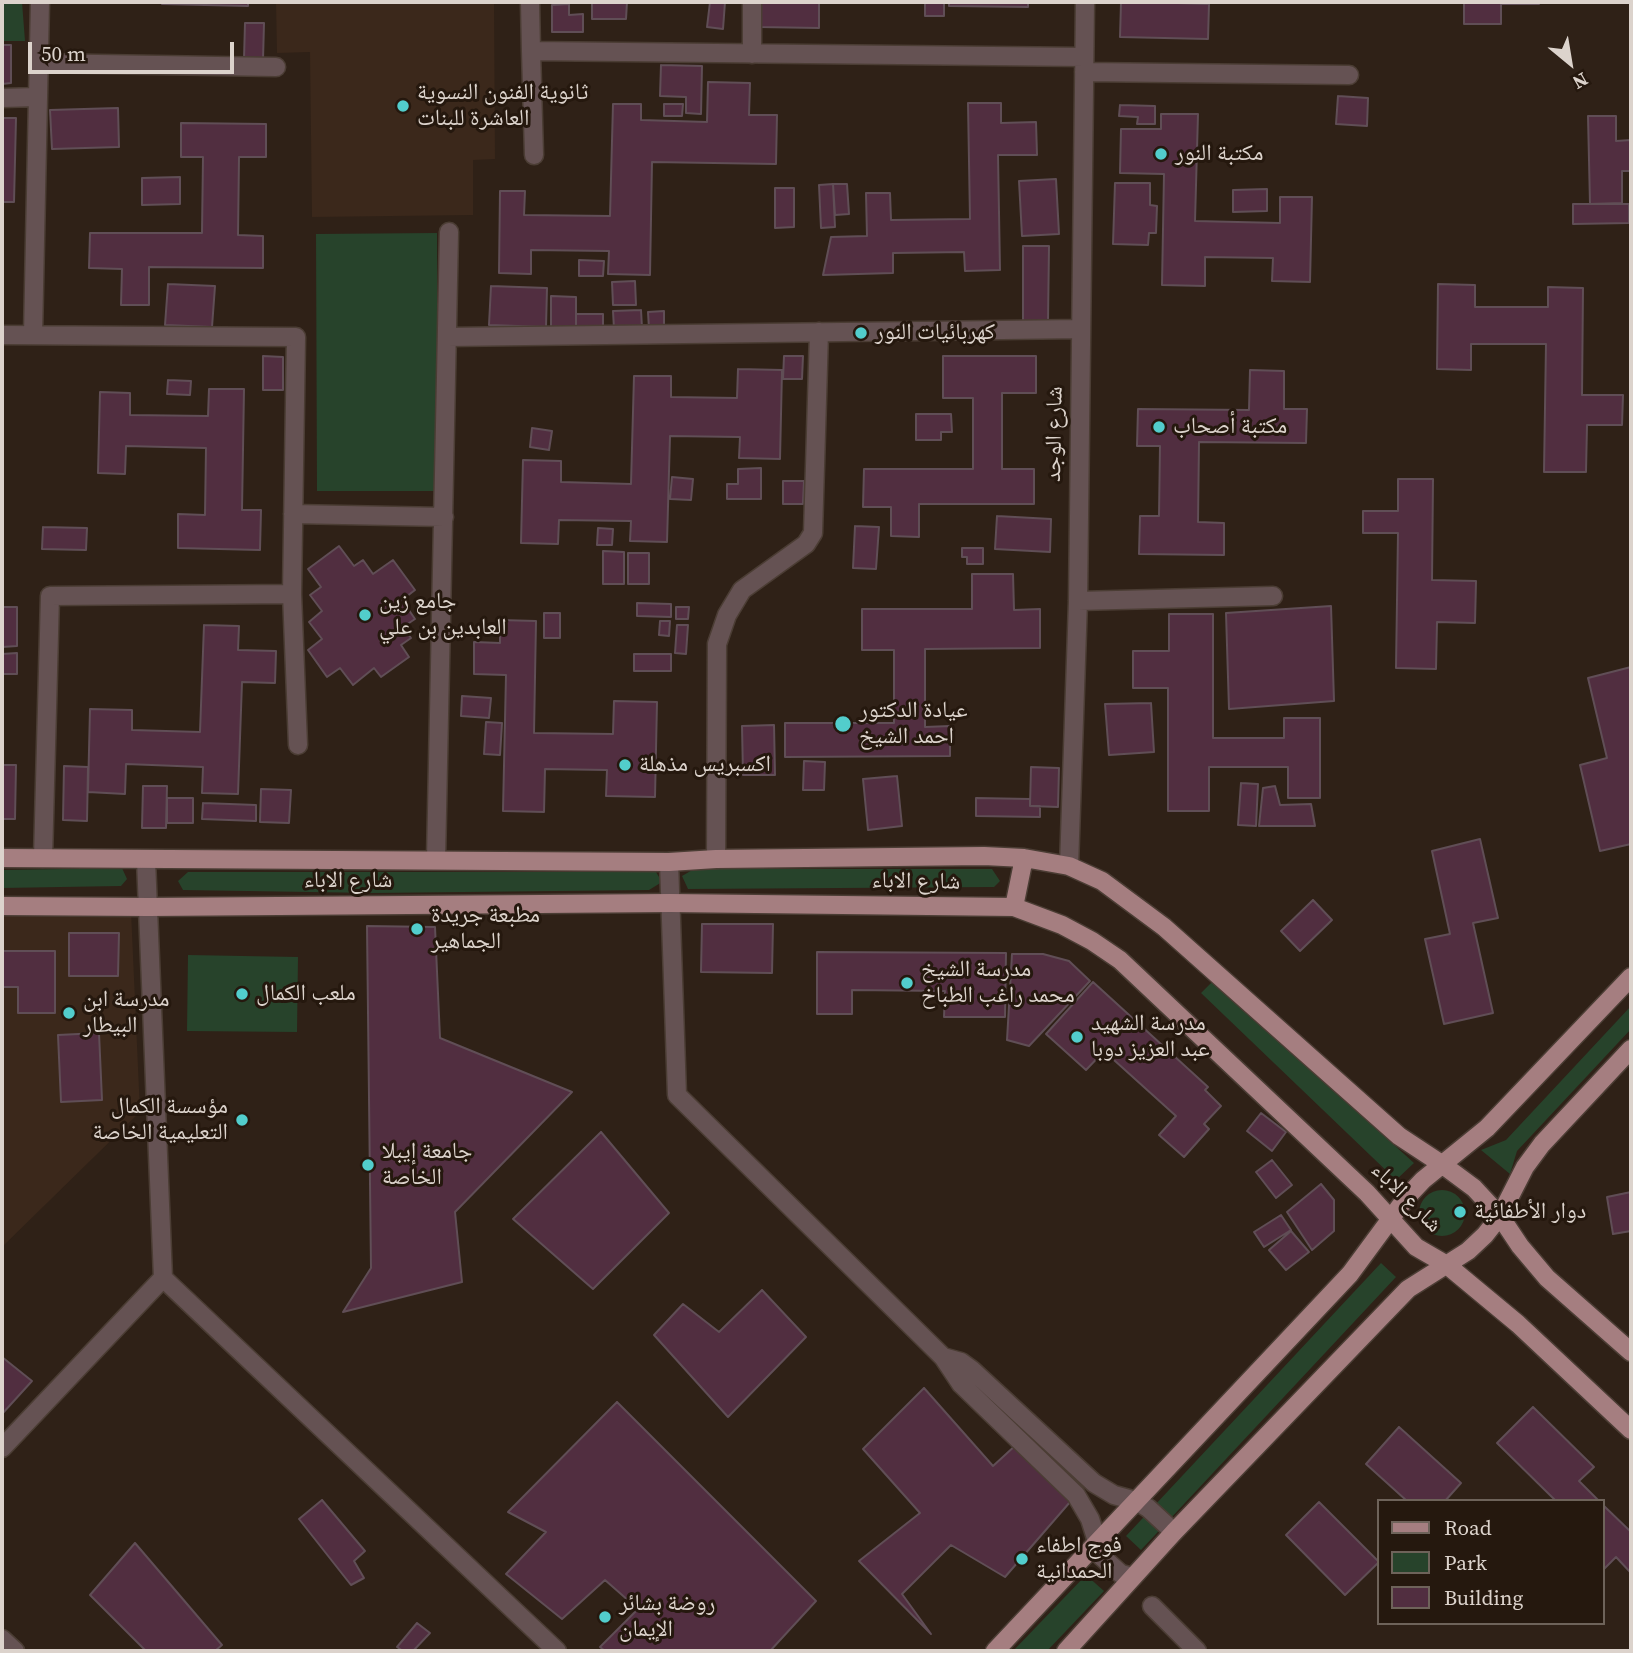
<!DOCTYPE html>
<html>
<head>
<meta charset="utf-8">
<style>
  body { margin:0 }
  #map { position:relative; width:1633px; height:1653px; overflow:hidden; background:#2f2117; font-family:"Source Serif 4",serif }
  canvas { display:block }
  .frame { position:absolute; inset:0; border:4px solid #dcd3cc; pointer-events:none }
  .legend { position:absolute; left:1377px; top:1499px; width:228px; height:126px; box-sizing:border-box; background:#25180e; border:2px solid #6e635a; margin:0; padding:9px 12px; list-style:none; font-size:21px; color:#dcd3cc }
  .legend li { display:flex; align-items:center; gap:14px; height:35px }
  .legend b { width:35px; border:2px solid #6e635a }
  .north { position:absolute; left:1535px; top:28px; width:70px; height:70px; -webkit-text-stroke:5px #25180e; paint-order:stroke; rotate:150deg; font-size:19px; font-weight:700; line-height:28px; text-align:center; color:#dcd3cc }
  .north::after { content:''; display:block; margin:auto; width:24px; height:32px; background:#dcd3cc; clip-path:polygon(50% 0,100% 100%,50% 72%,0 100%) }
  .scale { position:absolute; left:28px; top:42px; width:206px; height:32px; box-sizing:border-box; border:4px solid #dcd3cc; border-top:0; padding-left:9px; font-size:21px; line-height:24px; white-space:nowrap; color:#dcd3cc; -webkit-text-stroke:5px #25180e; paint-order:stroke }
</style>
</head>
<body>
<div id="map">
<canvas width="1633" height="1653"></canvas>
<div class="frame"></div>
<ul class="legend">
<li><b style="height:9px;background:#a57e80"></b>Road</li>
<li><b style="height:19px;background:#27432b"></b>Park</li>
<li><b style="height:19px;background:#512e40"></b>Building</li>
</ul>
<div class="north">N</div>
<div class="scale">50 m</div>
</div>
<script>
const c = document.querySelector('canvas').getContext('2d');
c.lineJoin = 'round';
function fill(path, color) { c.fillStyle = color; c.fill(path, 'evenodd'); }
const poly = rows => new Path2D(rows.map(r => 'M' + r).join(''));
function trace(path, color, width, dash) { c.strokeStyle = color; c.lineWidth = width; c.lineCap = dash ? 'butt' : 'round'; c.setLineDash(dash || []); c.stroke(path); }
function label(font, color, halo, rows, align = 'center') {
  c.font = font + ' "Source Serif 4","Noto Naskh Arabic",serif'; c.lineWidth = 6; c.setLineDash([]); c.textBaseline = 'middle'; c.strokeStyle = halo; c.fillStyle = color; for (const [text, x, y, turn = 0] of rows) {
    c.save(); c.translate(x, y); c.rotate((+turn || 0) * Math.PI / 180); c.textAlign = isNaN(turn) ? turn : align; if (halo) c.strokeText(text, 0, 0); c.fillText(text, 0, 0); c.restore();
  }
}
const built = poly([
  [276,2,494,2,495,159,473,160,473,215,312,217,310,52,277,53],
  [131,911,140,1112,2,1247,2,913]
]);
const green = poly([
  [2,2,22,2,25,41,2,41],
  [437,233,438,491,317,491,316,234],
  [122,868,127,879,121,886,2,888,2,870],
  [694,869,992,869,1000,881,994,887,688,889,682,876],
  [188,872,656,872,662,882,649,890,373,893,183,890,178,881],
  [188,955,298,957,297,1032,187,1031],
  [1213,981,1414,1163,1396,1180,1201,993],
  [1631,1006,1631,1029,1517,1151,1510,1174,1481,1150,1506,1140],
  '1419 1213a23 23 0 1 1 46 0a23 23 0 1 1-46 0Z',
  [1381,1263,1396,1277,1141,1550,1126,1536],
  [1086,1575,1104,1591,1047,1651,1013,1651]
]);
const building = poly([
  [162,2,248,2,248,6,162,4,162,2],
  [592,2,627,2,626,19,592,19,592,2],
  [710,2,725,2,723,29,707,27,710,2],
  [759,2,819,2,819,28,759,27,759,2],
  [925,2,944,2,944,16,925,16,925,2],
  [949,2,1028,2,1028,7,949,6,949,2],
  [1145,2,1209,4,1208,39,1120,37,1121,3,1145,2],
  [1464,2,1539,2,1539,4,1501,4,1501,24,1464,24,1464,2],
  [569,4,569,15,583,14,583,32,552,32,552,5,569,4],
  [245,23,264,23,263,60,244,59,245,23],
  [2,45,11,45,11,83,2,84,2,45],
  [661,65,702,66,701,114,686,113,686,97,660,96,661,65],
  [708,82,750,83,749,115,777,115,776,164,652,162,650,275,608,274,609,251,531,250,531,274,499,273,500,191,525,191,524,215,610,216,613,104,641,104,641,120,707,122,708,82],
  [1338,96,1368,98,1367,126,1336,124,1338,96],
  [968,103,1001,103,1001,123,1036,122,1037,155,998,155,1000,270,965,271,964,252,893,253,893,273,823,275,831,237,867,236,866,193,890,193,891,220,970,219,968,103],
  [664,104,683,104,682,116,664,116,664,104],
  [1120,105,1155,106,1155,124,1137,124,1138,117,1119,116,1120,105],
  [118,108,119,147,52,149,50,110,118,108],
  [1161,114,1198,114,1195,221,1280,223,1280,197,1312,197,1310,282,1272,281,1273,258,1205,257,1205,286,1162,285,1164,174,1120,173,1121,129,1161,129,1161,114],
  [1588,116,1616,116,1616,141,1631,140,1631,171,1622,171,1622,203,1590,204,1588,116],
  [2,118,16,118,14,202,2,202,2,118],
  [181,123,266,124,266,157,239,157,238,235,263,236,263,268,149,267,149,305,121,305,122,269,89,268,90,233,202,233,203,157,181,157,181,123],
  [180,177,180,204,142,205,142,178,180,177],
  [1056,179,1059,234,1022,236,1019,181,1056,179],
  [1115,183,1150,183,1150,205,1157,206,1156,233,1149,233,1148,245,1113,244,1115,183],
  [833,184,847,184,849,214,835,215,833,184],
  [833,184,835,227,821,228,819,185,833,184],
  [775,188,794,188,794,227,775,228,775,188],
  [1267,189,1267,211,1233,212,1233,190,1267,189],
  [1573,204,1629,204,1629,223,1573,224,1573,204],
  [1023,246,1049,246,1048,322,1023,322,1023,246],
  [579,260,604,261,603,276,579,276,579,260],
  [635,281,636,305,613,305,612,282,635,281],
  [168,284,215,286,212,327,165,325,168,284],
  [1438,284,1475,285,1475,307,1548,307,1548,287,1583,288,1582,395,1623,395,1622,425,1587,425,1586,472,1544,472,1546,344,1471,344,1471,370,1437,369,1438,284],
  [491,286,547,288,546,327,489,325,491,286],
  [551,296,576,297,576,327,551,327,551,296],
  [641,310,642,328,614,329,613,311,641,310],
  [664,311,664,328,649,329,648,312,664,311],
  [576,314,603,314,603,327,576,327,576,314],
  [263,356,283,357,283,390,263,390,263,356],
  [784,356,803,356,802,379,783,379,784,356],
  [943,356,1036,356,1036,393,1002,393,1002,469,1034,469,1034,504,919,504,919,537,891,536,891,507,863,507,864,469,973,469,973,398,943,398,943,356],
  [738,369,782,370,780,459,739,458,740,437,670,436,667,542,630,541,631,521,559,520,558,544,521,543,523,460,561,461,561,482,631,484,634,376,671,376,671,397,737,398,738,369],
  [1250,370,1284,371,1284,409,1307,409,1306,443,1199,442,1198,522,1224,523,1224,555,1139,554,1140,516,1159,516,1160,446,1137,446,1138,409,1249,410,1250,370],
  [168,380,191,381,190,395,167,394,168,380],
  [209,389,244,389,242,510,261,510,260,550,178,548,178,514,205,515,206,448,126,446,125,474,98,473,100,392,130,393,130,415,208,416,209,389],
  [916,414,951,414,952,432,941,432,941,440,916,440,916,414],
  [532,428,552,431,549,450,530,447,532,428],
  [761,468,761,499,727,499,727,484,738,484,738,469,761,468],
  [672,477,693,479,691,500,670,499,672,477],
  [1398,479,1433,479,1432,580,1476,581,1475,623,1437,622,1436,669,1396,668,1398,533,1363,533,1363,511,1398,511,1398,479],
  [783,481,804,481,803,504,783,504,783,481],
  [997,516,1051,519,1050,552,995,549,997,516],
  [855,526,879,527,876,569,853,568,855,526],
  [43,527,87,528,86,550,42,549,43,527],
  [598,528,613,529,612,545,597,545,598,528],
  [339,546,354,566,363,560,373,574,393,560,415,590,402,600,415,619,403,627,411,638,401,645,409,657,381,677,374,668,353,685,340,668,327,677,308,650,322,639,309,622,322,611,310,595,321,587,308,569,339,546],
  [962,548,983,548,983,564,967,564,967,557,962,557,962,548],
  [603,551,624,552,624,584,603,584,603,551],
  [628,553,649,553,649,584,628,584,628,553],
  [972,574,1013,574,1014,610,1040,609,1040,648,925,649,925,727,950,726,950,756,785,757,785,723,894,723,894,650,862,650,862,609,972,609,972,574],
  [637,603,671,604,671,617,637,616,637,603],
  [1331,606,1334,701,1229,709,1226,613,1331,606],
  [2,607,17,607,17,646,2,647,2,607],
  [676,607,689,607,688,619,676,619,676,607],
  [544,613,560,613,560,638,544,638,544,613],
  [1169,614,1213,614,1213,738,1284,738,1284,718,1320,718,1320,798,1288,798,1288,767,1209,767,1209,811,1168,811,1168,688,1133,688,1133,651,1169,651,1169,614],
  [500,620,536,621,534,733,613,734,614,701,657,702,655,797,606,796,607,770,545,769,544,812,503,811,506,675,474,674,474,642,500,643,500,620],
  [660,621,670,621,669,636,659,635,660,621],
  [204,625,239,626,238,650,276,651,275,683,242,682,238,794,202,793,203,767,126,764,125,794,88,792,90,709,132,710,132,730,200,732,204,625],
  [677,625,688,625,686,654,675,653,677,625],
  [17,653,17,674,2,674,2,654,17,653],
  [634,654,671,654,671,671,634,671,634,654],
  [1631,667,1631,844,1600,851,1580,765,1607,758,1588,678,1631,667],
  [462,696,491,698,489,718,461,716,462,696],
  [1151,703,1154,752,1109,755,1105,704,1151,703],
  [486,722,502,723,500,755,484,754,486,722],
  [774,725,775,775,743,775,742,726,774,725],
  [804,761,825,762,824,790,803,790,804,761],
  [3,765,16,765,15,819,2,819,3,765],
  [64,766,88,767,87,821,63,820,64,766],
  [1031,767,1059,768,1058,807,1030,806,1031,767],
  [897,776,902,826,868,830,863,779,897,776],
  [1241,783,1258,784,1256,826,1238,825,1241,783],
  [143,786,167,786,166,828,142,828,143,786],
  [1275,786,1280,805,1311,804,1315,826,1259,826,1263,788,1275,786],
  [261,789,291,790,289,823,260,822,261,789],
  [167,798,193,798,193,823,167,823,167,798],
  [976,798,1030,799,1030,806,1040,806,1040,817,976,816,976,798],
  [203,803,256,805,256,821,202,819,203,803],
  [1480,839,1498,918,1473,923,1493,1013,1444,1024,1425,939,1450,934,1432,851,1480,839],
  [1313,900,1332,920,1300,951,1281,931,1313,900],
  [702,924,773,924,772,973,701,972,702,924],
  [367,926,435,927,440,1038,572,1092,455,1212,462,1282,343,1312,371,1268,367,926],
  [69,933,119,933,118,976,69,976,69,933],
  [2,951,55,951,55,1013,18,1013,18,987,2,987,2,951],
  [817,952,1006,953,1005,1017,944,1017,945,991,852,990,852,1014,817,1014,817,952],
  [1012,954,1043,954,1069,961,1090,981,1029,1046,1007,1040,1012,954],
  [1093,982,1208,1087,1205,1090,1221,1106,1204,1124,1209,1129,1184,1157,1159,1135,1176,1116,1104,1051,1086,1070,1046,1034,1093,982],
  [99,1033,102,1100,61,1102,58,1035,99,1033],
  [1261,1113,1286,1132,1272,1151,1247,1131,1261,1113],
  [601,1132,669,1213,593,1289,513,1219,601,1132],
  [1272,1160,1292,1185,1276,1198,1256,1172,1272,1160],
  [1321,1184,1334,1200,1334,1231,1312,1250,1287,1212,1321,1184],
  [1631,1192,1631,1231,1613,1234,1607,1197,1631,1192],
  [1281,1215,1291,1230,1264,1247,1254,1232,1281,1215],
  [1291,1231,1309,1252,1286,1270,1269,1250,1291,1231],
  [762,1290,806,1337,728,1417,654,1335,683,1304,719,1332,762,1290],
  [2,1357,32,1381,2,1414,2,1357],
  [924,1388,993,1466,1017,1444,1070,1502,1005,1577,951,1545,902,1594,931,1634,859,1561,920,1513,863,1449,924,1388],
  [617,1402,816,1601,770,1651,605,1651,600,1647,638,1609,605,1580,562,1619,506,1574,546,1532,508,1512,617,1402],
  [1533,1407,1594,1467,1579,1481,1599,1501,1556,1501,1497,1443,1533,1407],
  [1399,1427,1461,1483,1445,1501,1407,1501,1366,1464,1399,1427],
  [322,1500,365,1551,354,1561,364,1578,351,1585,299,1519,322,1500],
  [1319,1502,1379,1562,1345,1595,1286,1535,1319,1502],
  [1603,1505,1631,1532,1631,1573,1616,1557,1603,1570,1603,1505],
  [135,1543,222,1645,215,1651,146,1651,90,1595,135,1543],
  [417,1623,430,1633,413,1651,403,1651,397,1647,417,1623]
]);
const minor = poly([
  [530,2,531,51,1084,57],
  [531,51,534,155],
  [752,54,752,2],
  [39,63,276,67],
  [1084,72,1349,75],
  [2,98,37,97],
  [2,335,296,337,292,594,298,745],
  [33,335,40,2],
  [447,337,1081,329],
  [293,514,444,517],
  [1078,601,1273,596],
  [43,858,50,596,292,594],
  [436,859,449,232],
  [716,859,717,644,727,615,742,590,806,544,813,533,819,332],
  [146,860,163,1278,557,1651],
  [669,862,677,1095,943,1357,961,1384,1076,1495,1090,1519,1102,1557,1121,1574,1133,1577],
  [1069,866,1078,601,1085,2],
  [943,1357,961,1362,972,1370,1094,1483,1114,1495,1136,1501,1148,1508,1174,1532],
  [2,1448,163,1278],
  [1152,1606,1197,1651],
  [2,1639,15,1651]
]);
const major = poly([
  [2,858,669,862,716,859,984,856,1024,858,1069,866,1102,881,1164,927,1399,1136,1443,1165,1474,1188,1500,1216,1520,1246,1547,1278,1631,1352],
  [2,906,148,907,670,903,1014,907,1062,925,1092,941,1120,960,1367,1193,1416,1247,1447,1265,1518,1324,1631,1430],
  [1014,907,1024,858],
  [995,1651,1350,1274,1406,1198,1423,1180,1487,1128,1631,977],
  [1066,1651,1174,1532,1408,1289,1468,1251,1485,1235,1500,1216,1525,1167,1542,1144,1631,1049]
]);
const markers = [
  [403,106,7,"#52cdcc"],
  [1161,154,7,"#52cdcc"],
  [861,333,7,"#52cdcc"],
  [1159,427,7,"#52cdcc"],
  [365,615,7,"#52cdcc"],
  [843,724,9,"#52cdcc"],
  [625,765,7,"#52cdcc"],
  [417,929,7,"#52cdcc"],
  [907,983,7,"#52cdcc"],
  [242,994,7,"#52cdcc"],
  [69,1013,7,"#52cdcc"],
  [1077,1037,7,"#52cdcc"],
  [242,1120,7,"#52cdcc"],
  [368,1165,7,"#52cdcc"],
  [1460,1212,7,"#52cdcc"],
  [1022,1559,7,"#52cdcc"],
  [605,1617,7,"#52cdcc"]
];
const poiNames = [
  ["ثانوية الفنون النسوية",417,93],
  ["العاشرة للبنات",417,119],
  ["مكتبة النور",1175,154],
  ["كهربائيات النور",875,333],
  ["مكتبة أصحاب",1173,427],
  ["جامع زين",379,602],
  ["العابدين بن علي",379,628],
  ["عيادة الدكتور",859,711],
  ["احمد الشيخ",859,737],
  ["اكسبريس مذهلة",639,765],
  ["مطبعة جريدة",431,916],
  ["الجماهير",431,942],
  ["مدرسة الشيخ",921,970],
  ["محمد راغب الطباخ",921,996],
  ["ملعب الكمال",256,994],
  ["مدرسة ابن",83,1000],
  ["البيطار",83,1026],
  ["مدرسة الشهيد",1091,1024],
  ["عبد العزيز دوبا",1091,1050],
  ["مؤسسة الكمال",228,1107,"right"],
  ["التعليمية الخاصة",228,1133,"right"],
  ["جامعة إيبلا",382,1152],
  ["الخاصة",382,1178],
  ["دوار الأطفائية",1474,1212],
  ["فوج اطفاء",1036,1546],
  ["الحمدانية",1036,1572],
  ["روضة بشائر",619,1604],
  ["الإيمان",619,1630]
];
const streetNames = [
  ["شارع الوجد",1055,434,-89],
  ["شارع الاباء",348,881],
  ["شارع الاباء",916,882,1],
  ["شارع الاباء",1406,1198,45]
];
fill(built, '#3b281b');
fill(green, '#27432b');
fill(building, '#512e40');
trace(building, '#604e56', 2);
trace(minor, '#4b3d34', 21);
trace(major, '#4b3d34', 21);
trace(minor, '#655253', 18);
trace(major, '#a57e80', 18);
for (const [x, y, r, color] of markers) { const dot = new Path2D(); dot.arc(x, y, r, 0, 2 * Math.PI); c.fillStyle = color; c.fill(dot); trace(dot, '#25180e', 2.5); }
label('23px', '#dcd3cc', '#25180e', poiNames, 'left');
label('23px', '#dcd3cc', '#25180e', streetNames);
</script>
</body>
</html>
